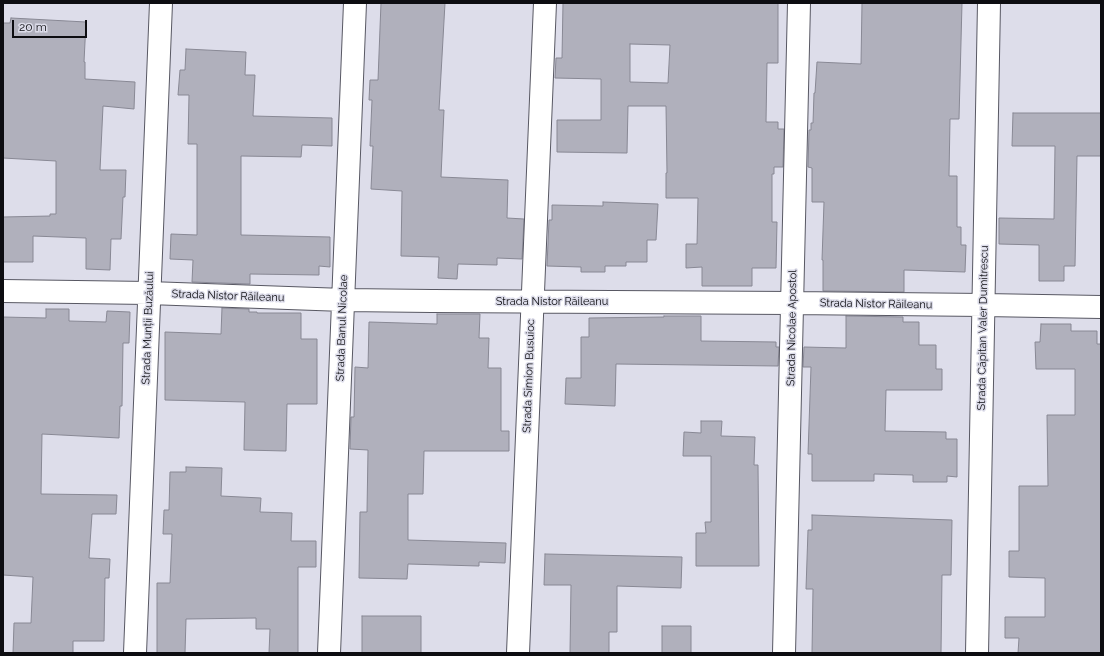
<!DOCTYPE html>
<html>
<head>
<meta charset="utf-8">
<style>
  body { margin:0 }
  #map { position:relative; width:1104px; height:656px; overflow:hidden; background:#ddddea; font-family:Raleway,sans-serif }
  canvas { display:block }
  .frame { position:absolute; inset:0; border:4px solid #0d0d11; pointer-events:none }
  .scale { position:absolute; left:12px; top:20px; width:75px; height:18px; box-sizing:border-box; border:2px solid #0d0d11; border-top:0; padding-left:5px; font-size:12px; line-height:14px; white-space:nowrap; color:#0d0d11; -webkit-text-stroke:3px #ddddea; paint-order:stroke }
</style>
</head>
<body>
<div id="map">
<canvas width="1104" height="656"></canvas>
<div class="frame"></div>
<div class="scale">20 m</div>
</div>
<script>
const c = document.querySelector('canvas').getContext('2d');
c.lineJoin = 'round';
function fill(path, color) { c.fillStyle = color; c.fill(path, 'evenodd'); }
const poly = rows => new Path2D(rows.map(r => 'M' + r).join(''));
function trace(path, color, width, dash) { c.strokeStyle = color; c.lineWidth = width; c.lineCap = dash ? 'butt' : 'round'; c.setLineDash(dash || []); c.stroke(path); }
function label(font, color, halo, rows, align = 'center') {
  c.font = font + ' Raleway,sans-serif'; c.lineWidth = 3; c.setLineDash([]); c.textBaseline = 'middle'; c.strokeStyle = halo; c.fillStyle = color; for (const [text, x, y, turn = 0] of rows) {
    c.save(); c.translate(x, y); c.rotate((+turn || 0) * Math.PI / 180); c.textAlign = isNaN(turn) ? turn : align; if (halo) c.strokeText(text, 0, 0); c.fillText(text, 0, 0); c.restore();
  }
}
const building = poly([
  [381,3,445,3,439,110,444,110,441,177,508,180,507,218,524,219,522,259,497,258,497,265,458,264,457,279,438,278,439,257,401,256,402,191,371,189,373,146,370,146,372,100,369,100,370,80,378,80,381,3],
  [563,3,778,3,778,63,767,63,766,122,778,122,778,129,784,129,783,167,774,167,774,174,772,174,772,222,777,222,776,268,752,268,752,286,702,286,702,267,686,268,686,244,697,244,698,198,666,198,666,173,667,173,666,106,628,106,627,153,557,152,557,120,601,120,601,79,555,78,556,58,562,58,563,3],
  [630,44,670,45,668,83,630,82,630,44],
  [862,3,962,3,959,119,950,119,949,176,957,176,957,227,961,227,961,245,966,245,965,272,904,270,904,292,823,291,823,260,822,260,824,202,812,202,812,168,808,167,809,130,811,130,811,123,813,123,814,93,815,93,817,62,861,64,862,3],
  [11,18,86,22,84,62,85,62,85,79,135,82,134,109,103,106,100,170,126,170,125,197,123,197,121,239,111,239,110,270,86,269,86,238,33,236,33,262,3,262,3,217,50,216,50,214,56,214,56,161,3,158,3,23,10,23,11,18],
  [186,49,246,52,245,75,255,75,253,116,332,118,332,146,302,145,301,157,241,156,241,235,330,237,330,267,319,266,319,275,250,274,250,284,192,282,193,260,170,259,171,234,197,235,197,144,188,144,189,95,178,95,180,70,185,70,186,49],
  [1013,113,1101,113,1101,156,1077,156,1075,266,1064,266,1064,281,1039,281,1039,245,999,244,999,218,1054,219,1055,146,1012,146,1013,113],
  [603,202,658,204,656,240,647,240,647,262,626,262,626,266,605,266,605,272,581,272,581,267,547,266,549,220,552,220,552,205,603,206,603,202],
  [222,308,249,309,249,312,257,312,257,313,301,313,301,339,317,339,317,404,287,404,286,451,244,450,245,402,165,400,165,332,221,334,222,308],
  [46,309,69,309,69,321,106,322,107,311,130,312,129,343,123,343,122,406,120,406,119,438,42,434,41,494,117,495,116,514,92,514,89,558,110,559,109,578,105,578,104,641,73,641,73,653,13,653,14,623,31,623,33,577,3,575,3,317,46,318,46,309],
  [437,314,480,314,479,338,489,338,488,368,501,368,501,431,509,431,509,451,424,451,423,494,408,494,408,540,506,543,505,563,479,562,479,566,408,564,407,579,359,578,360,512,367,512,368,450,350,449,351,417,354,417,355,367,368,368,369,322,437,324,437,314],
  [664,316,701,316,701,341,776,342,776,347,779,347,778,366,616,364,615,406,565,404,566,378,581,378,581,337,589,337,589,318,664,317,664,316],
  [846,316,903,317,903,322,919,322,919,345,936,345,936,369,942,369,942,390,886,390,885,431,946,432,946,439,957,439,957,477,947,476,947,482,913,482,913,475,874,474,874,481,812,481,812,454,808,454,811,367,803,367,804,347,846,348,846,316],
  [1041,324,1071,324,1071,331,1097,331,1097,344,1101,344,1101,653,1018,653,1019,638,1005,638,1005,617,1045,617,1045,578,1009,577,1009,551,1019,551,1019,486,1048,486,1047,415,1075,415,1075,369,1036,369,1035,342,1040,342,1041,324],
  [701,421,722,421,721,436,755,437,754,465,758,465,759,566,696,566,696,533,706,533,705,522,711,522,711,456,683,456,684,432,701,433,701,421],
  [186,467,222,468,221,496,261,498,260,512,292,513,291,541,316,541,316,567,298,567,298,653,269,653,270,629,256,629,256,618,186,619,185,653,157,653,157,583,170,583,172,534,163,534,164,510,169,510,170,472,186,472,186,467],
  [812,515,952,520,951,575,942,575,941,653,812,653,813,589,806,589,808,530,812,530,812,515],
  [545,554,682,557,681,588,617,586,617,632,609,632,609,653,570,653,571,585,544,585,545,554],
  [362,616,421,616,421,653,362,653,362,616],
  [662,626,691,626,691,653,662,653,662,626]
]);
const minor = poly([
  [3,291,149,293,344,300,432,301,792,303,984,305,1101,307],
  [135,653,161,3],
  [329,653,355,3],
  [518,653,545,3],
  [784,653,799,3],
  [977,653,989,3]
]);
const streetNames = [
  ["Strada Nistor Răileanu",228,296,2],
  ["Strada Nistor Răileanu",552,302],
  ["Strada Nistor Răileanu",876,304,1],
  ["Strada Munții Buzăului",148,328,-88],
  ["Strada Banul Nicolae",342,328,-88],
  ["Strada Nicolae Apostol",792,328,-89],
  ["Strada Căpitan Valer Dumitrescu",983,328,-89],
  ["Strada Simion Busuioc",529,376,-88]
];
fill(building, '#b0b0bc');
trace(building, '#888894', 1);
trace(minor, '#585863', 24);
trace(minor, '#fff', 22);
label('11px', '#0d0d11', '#ddddea', streetNames);
</script>
</body>
</html>
